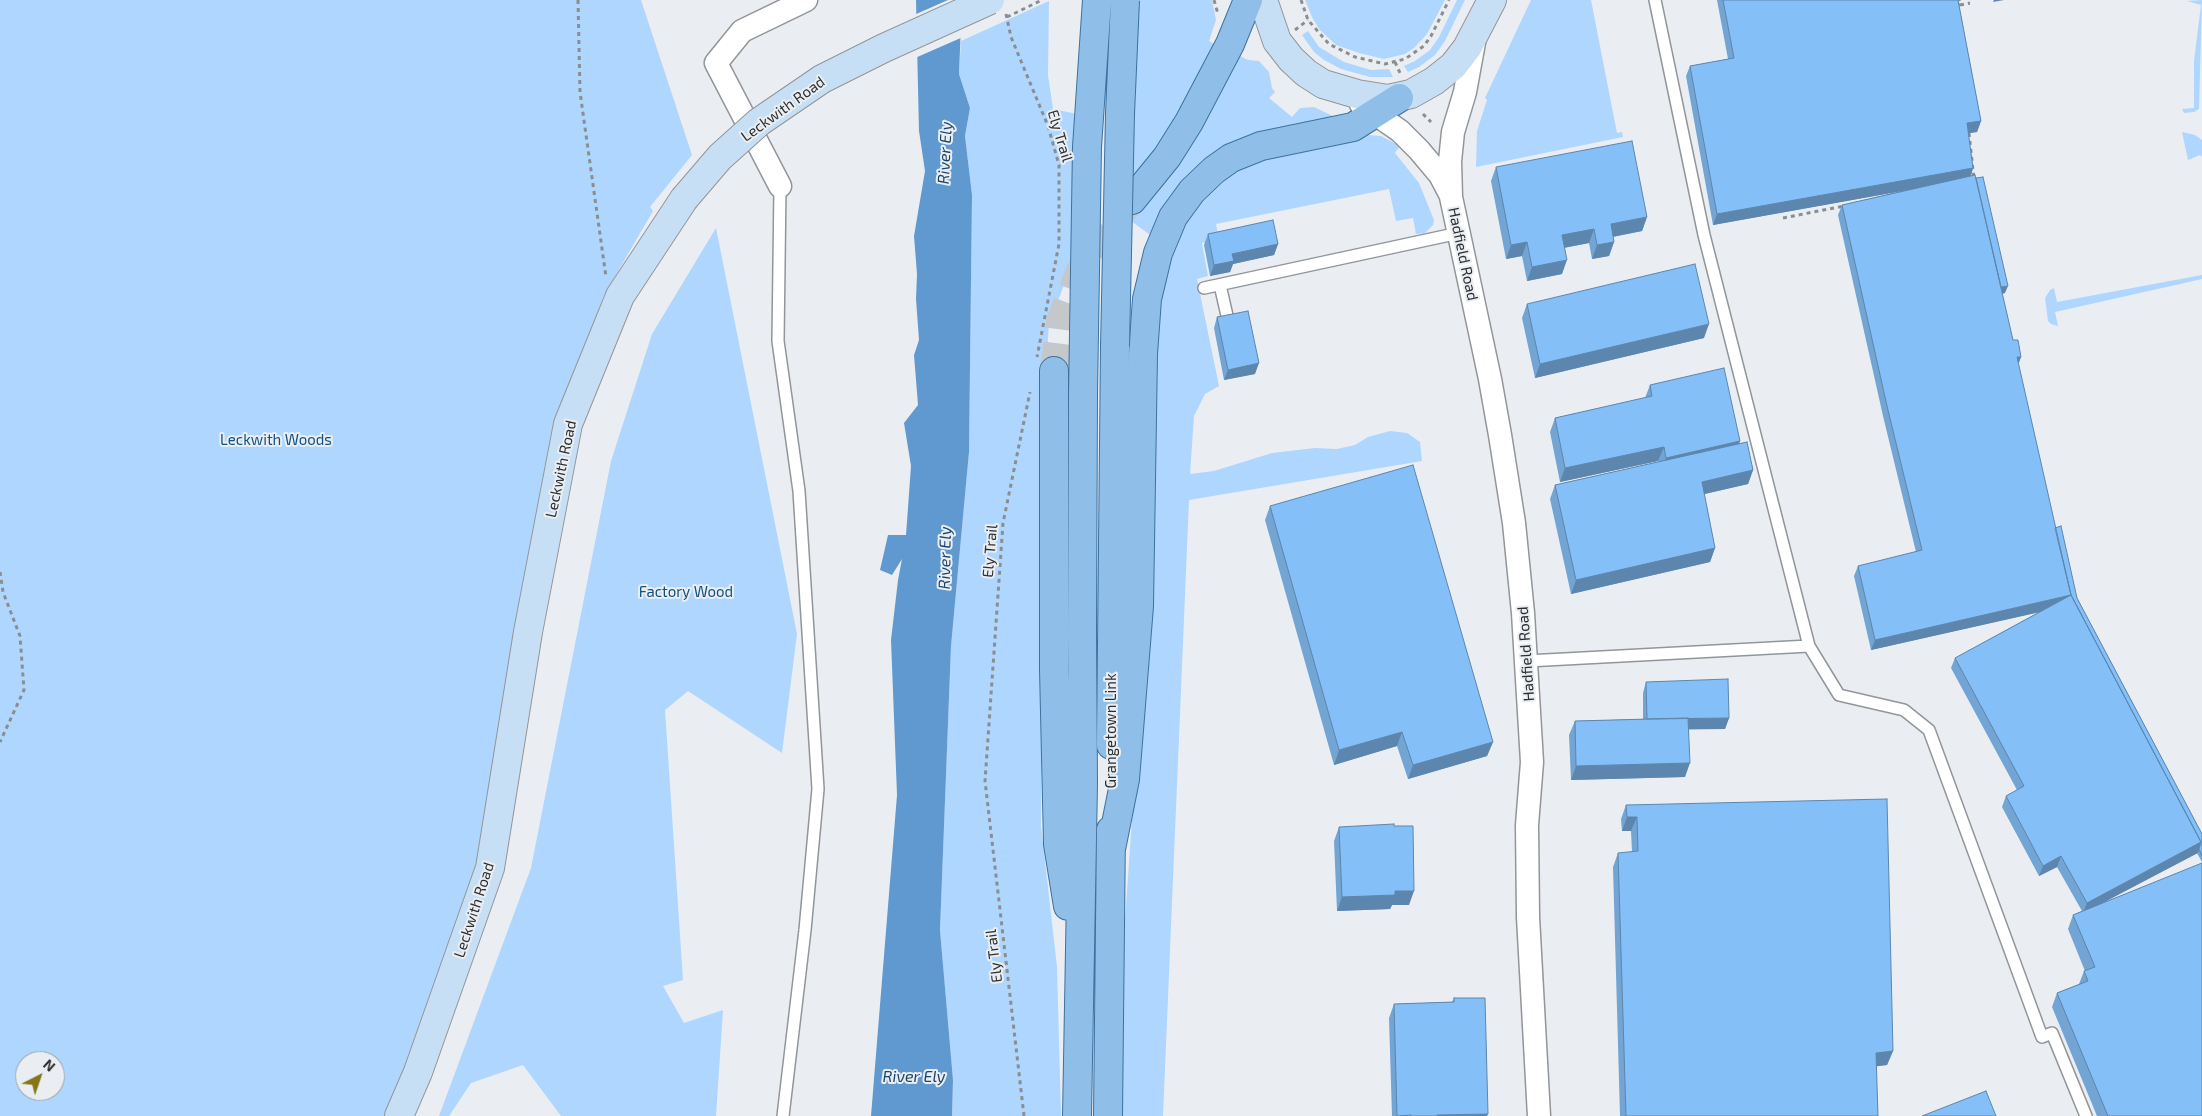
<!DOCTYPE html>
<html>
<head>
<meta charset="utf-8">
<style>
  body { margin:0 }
  #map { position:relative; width:2202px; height:1116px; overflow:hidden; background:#eaeef2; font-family:"Exo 2",sans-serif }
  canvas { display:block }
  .north { position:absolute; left:15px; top:1051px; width:50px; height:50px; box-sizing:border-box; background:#eaeef2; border:1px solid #9ea2a4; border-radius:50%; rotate:41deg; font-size:14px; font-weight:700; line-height:20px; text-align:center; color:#2d2f30 }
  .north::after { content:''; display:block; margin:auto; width:18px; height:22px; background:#867519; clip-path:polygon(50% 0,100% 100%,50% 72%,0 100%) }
</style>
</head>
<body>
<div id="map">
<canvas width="2202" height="1116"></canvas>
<div class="north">N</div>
</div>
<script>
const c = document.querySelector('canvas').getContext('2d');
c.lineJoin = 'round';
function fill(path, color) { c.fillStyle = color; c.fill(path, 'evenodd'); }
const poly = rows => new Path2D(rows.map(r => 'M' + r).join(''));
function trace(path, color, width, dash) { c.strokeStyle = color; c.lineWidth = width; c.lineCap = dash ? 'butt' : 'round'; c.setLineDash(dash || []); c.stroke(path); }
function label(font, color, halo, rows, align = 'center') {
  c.font = font + ' "Exo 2",sans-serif'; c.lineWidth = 4; c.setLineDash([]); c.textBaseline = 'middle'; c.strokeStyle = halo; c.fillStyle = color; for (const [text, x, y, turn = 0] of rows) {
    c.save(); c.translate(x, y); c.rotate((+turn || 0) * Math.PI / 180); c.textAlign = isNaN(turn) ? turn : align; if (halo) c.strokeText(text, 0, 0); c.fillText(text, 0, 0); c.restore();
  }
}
const green = poly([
  [0,0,641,0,692,155,650,207,653,211,603,297,577,370,562,420,475,871,390,1116,0,1116],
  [25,1061,55,1061,55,1091,25,1091],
  [1139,0,1212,0,1216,20,1209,41,1217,46,1171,131,1132,185],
  [1305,0,1445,0,1427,34,1414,48,1405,54,1384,59,1359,53,1336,45,1319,29,1312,17],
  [1457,0,1465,0,1445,41,1435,55,1419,67,1408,72,1404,66,1415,61,1430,50,1439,37],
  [1531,0,1591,0,1617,133,1622,132,1623,137,1476,167,1477,131,1487,100,1485,98],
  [2202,0,2199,109,2194,112,2184,113,2182,109,2194,108,2194,61,2201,5,2187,1],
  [1049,1,1048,75,1053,109,1077,114,1074,260,1049,323,1044,402,1041,826,1057,967,1061,1116,952,1116,953,1080,940,930,951,646,969,452,972,195,965,136,970,108,959,74,961,41],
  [1308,31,1319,47,1344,62,1371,70,1389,69,1393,77,1370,77,1341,69,1324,60,1314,52,1302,35],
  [1238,55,1248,60,1259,61,1269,72,1272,88,1275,92,1269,98,1292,117,1300,108,1314,107,1335,117,1261,134,1153,237,1131,221,1131,215,1166,174],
  [2182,132,2195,135,2202,140,2202,157,2200,155,2188,160],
  [1367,135,1381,136,1400,146,1395,153,1419,183,1434,220,1433,225,1425,233,1416,234,1413,218,1396,221,1389,189,1216,224,1219,240,1202,243,1208,276,1197,279,1219,386,1205,394,1194,416,1190,474,1214,471,1272,453,1315,448,1337,449,1355,445,1368,437,1390,431,1407,433,1420,442,1422,461,1189,500,1163,1116,1117,1116,1119,1038,1125,920,1138,732,1154,327,1172,241,1207,189,1247,164,1300,147],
  [716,228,797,634,782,753,688,691,665,710,683,980,663,986,684,1023,723,1010,716,1116,561,1116,523,1065,471,1083,449,1116,439,1116,531,868,611,461,652,334],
  [2202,275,2202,279,2055,312,2058,326,2051,324,2048,321,2045,298,2050,290,2054,288,2057,302]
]);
const water = poly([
  [916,0,962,0,959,74,970,108,965,136,972,195,969,452,951,646,940,930,953,1080,952,1116,871,1116,897,795,891,640,898,580,902,559,892,575,880,570,888,535,906,535,911,466,904,423,918,405,914,355,919,340,916,299,917,274,914,236,925,171,919,131]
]);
const pier = poly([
  [948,0,965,0,963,37,915,58,914,15]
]);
const primaryTunnel = poly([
  [1054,371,1060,322,1079,273,1105,230,1128,205]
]);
const path = poly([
  [578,0,580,92,606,277],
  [1214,0,1218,14],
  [1301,0,1308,20,1329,44,1355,57,1385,64,1405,59,1424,46,1431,36,1449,0],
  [1956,4,1960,5,1959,0],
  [1960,5,1970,3],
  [1006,14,1011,37,1048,126,1059,165,1059,244,1037,357],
  [1007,17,1042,0],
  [1295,30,1308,20],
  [1395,62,1400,73],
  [1423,114,1431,122],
  [1969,133,1974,179],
  [1783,218,1844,206],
  [0,572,3,592,20,636,24,690,0,742],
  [1024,1116,985,781,1003,523,1030,392]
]);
const service = poly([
  [1655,0,1704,235,1809,646,1839,695,1904,710,1929,730,2042,1037,2052,1033,2086,1116],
  [780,186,778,341,799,491,818,789,805,930,783,1116],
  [1220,285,1228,320],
  [1204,288,1459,233],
  [1527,661,1809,646]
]);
const minor = poly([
  [1475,37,1465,92,1453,132,1450,161,1451,197,1490,379,1500,435,1514,523,1523,613,1532,762,1527,825,1528,917,1539,1116],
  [1361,104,1400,131,1419,150,1440,175,1450,194],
  [780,186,716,63,742,31,806,0]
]);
const secondary = poly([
  [1263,0,1277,41,1291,59,1306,73,1323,84,1357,94,1388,99,1411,94,1434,81,1453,66,1467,48,1492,0],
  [399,1116,418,1072,490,868,528,632,568,424,620,296,684,199]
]);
const primary = poly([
  [1132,200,1167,157,1189,122,1230,44,1248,0],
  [1054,371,1054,669,1058,844,1068,906],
  [1111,745,1115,346],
  [1111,849,1125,779,1139,606,1143,354,1147,299,1158,253,1173,217,1192,191,1214,170,1231,158,1261,146,1353,127,1399,98],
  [1077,1116,1083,783,1082,634,1083,394],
  [1108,1116,1111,830]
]);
const secondaryBridge = poly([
  [684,199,720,157,759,122,822,79,884,48,990,0]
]);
const primaryBridge = poly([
  [1115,346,1120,114,1125,0],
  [1083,394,1087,147,1097,0]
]);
const wall = poly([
  [1717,0,1958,0,1981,121,1977,132,1968,133,1973,168,1971,176,2005,293,2002,294,2013,340,2021,357,2018,364,2055,528,2077,598,2202,834,2202,862,2197,853,2103,903,2202,1116,2097,1116,2052,1007,2057,993,2079,984,2084,971,2085,971,2068,929,2073,915,2082,911,2057,867,2039,876,2002,807,2006,796,2017,790,1951,668,1955,658,2039,612,1871,650,1854,576,1858,566,1916,552,1883,416,1838,215,1842,205,1906,190,1713,225,1686,76,1690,66,1728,59],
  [1496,167,1647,217,1642,231,1613,237,1614,242,1609,256,1592,259,1589,243,1564,248,1562,274,1527,281,1522,256,1506,259,1491,181],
  [1208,234,1278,244,1274,255,1233,264,1230,272,1210,276,1204,245],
  [1527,304,1704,338,1535,378,1522,318],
  [1217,317,1255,374,1224,380,1214,328],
  [1650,385,1740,441,1739,444,1753,470,1748,484,1704,494,1715,548,1710,562,1571,594,1550,499,1555,485,1659,462,1658,461,1560,482,1550,432,1555,418,1645,398],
  [1270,506,1493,742,1487,756,1408,779,1397,746,1334,765,1265,520],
  [1646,682,1729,718,1725,729,1689,729,1685,777,1571,780,1569,735,1575,721,1643,719,1643,693],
  [1626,805,1893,1051,1887,1065,1876,1066,1878,1116,1620,1116,1613,867,1618,853,1632,852,1631,831,1622,831,1621,819],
  [1339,827,1409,905,1392,905,1390,909,1337,911,1334,841],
  [1454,998,1487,1116,1392,1116,1389,1018,1394,1004,1452,1002]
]);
const shadedWall = poly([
  [1994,0,2004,0,1993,2],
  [1981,121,1977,132,1963,134,1967,123],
  [1973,168,1970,179,1713,225,1717,214],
  [1647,217,1642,231,1606,238,1611,224],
  [1594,229,1589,243,1557,249,1562,235],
  [1527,242,1522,256,1506,259,1511,245],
  [1614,242,1609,256,1592,259,1597,245],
  [1278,244,1274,255,1233,264,1230,272,1210,276,1214,265,1232,254],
  [1567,260,1562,274,1527,281,1532,267],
  [2008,286,2005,293,1996,295,1999,287],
  [1709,324,1704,338,1535,378,1540,364],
  [2017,357,2021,357,2017,368],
  [1259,363,1255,374,1224,380,1228,370],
  [1740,441,1735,455,1661,472,1666,458],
  [1664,447,1658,461,1560,482,1565,468],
  [1753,470,1748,484,1696,496,1702,482],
  [1715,548,1710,562,1571,594,1576,580],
  [2071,595,2067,606,1871,650,1875,640],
  [1729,718,1725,729,1643,730,1647,719],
  [1402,732,1397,746,1334,765,1339,750],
  [1493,742,1487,756,1408,779,1413,765],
  [1690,763,1685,777,1571,780,1576,766],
  [1627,817,1637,817,1631,831,1622,831],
  [2201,842,2198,853,2083,913,2087,903],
  [2061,856,2057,867,2039,876,2043,866],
  [1395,891,1414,891,1409,905,1392,905,1390,909,1337,911,1342,897],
  [1893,1051,1887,1065,1871,1067,1876,1053],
  [1488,1114,1487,1116,1437,1116,1437,1115]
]);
const building = poly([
  [1723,0,1958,0,1981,121,1967,123,1973,168,1717,214,1690,66,1734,58,1723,0],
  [1632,141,1647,217,1611,224,1614,242,1597,245,1594,229,1562,235,1567,260,1532,267,1527,242,1511,245,1496,167,1632,141],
  [1975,175,2013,340,2018,340,2021,357,2017,357,2071,595,1875,640,1858,566,1922,550,1887,406,1842,205,1975,175],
  [1983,177,2008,286,2001,287,1976,178,1983,177],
  [1273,220,1278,244,1232,254,1234,261,1214,265,1208,234,1273,220],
  [1695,264,1709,324,1540,364,1527,304,1695,264],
  [1248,311,1259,363,1228,370,1217,317,1248,311],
  [1724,368,1740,441,1666,458,1664,447,1565,468,1555,418,1652,396,1650,385,1724,368],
  [1747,442,1753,470,1702,482,1715,548,1576,580,1555,485,1747,442],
  [1413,465,1493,742,1413,765,1402,732,1339,750,1270,506,1413,465],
  [2061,526,2077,598,2202,834,2202,856,2199,849,2201,842,2071,595,2055,528,2061,526],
  [2071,595,2201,842,2087,903,2061,856,2043,866,2006,796,2024,786,1955,658,2071,595],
  [1728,679,1729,718,1647,719,1646,682,1728,679],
  [1688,718,1690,763,1576,766,1575,721,1688,718],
  [1887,799,1893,1051,1876,1053,1878,1116,1626,1116,1618,853,1638,851,1637,817,1627,817,1626,805,1887,799],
  [1394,824,1394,826,1413,826,1414,891,1395,891,1395,895,1342,897,1339,827,1394,824],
  [2202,863,2202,1116,2108,1116,2057,993,2088,981,2084,971,2095,967,2073,915,2202,863],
  [1454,998,1485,998,1488,1114,1437,1115,1437,1116,1411,1116,1411,1115,1397,1116,1394,1004,1454,1002,1454,998],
  [1986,1091,1996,1116,1922,1116,1986,1091]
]);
const streetNames = [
  ["Leckwith Road",783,109,-36],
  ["Ely Trail",1060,136,73],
  ["Hadfield Road",1463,254,78],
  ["Leckwith Road",561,469,-78],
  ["Ely Trail",990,551,-85],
  ["Hadfield Road",1526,654,-94],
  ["Grangetown Link",1111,731,-90],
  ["Leckwith Road",474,910,-72],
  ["Ely Trail",994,956,-97]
];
const parkNames = [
  ["Leckwith Woods",276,440],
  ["Factory Wood",686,592]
];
const waterNames = [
  ["River Ely",945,153,-87],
  ["River Ely",945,558,-89],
  ["River Ely",914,1077]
];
fill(green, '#aed6fe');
fill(water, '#5f99d0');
fill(pier, '#eaeef2');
trace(primaryTunnel, '#c4c8cb', 28, [28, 14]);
trace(service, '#929699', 14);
trace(minor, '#929699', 25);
trace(secondary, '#929699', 30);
trace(primary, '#3d719f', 30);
trace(path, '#8b8e90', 3, [4, 4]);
trace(service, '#fff', 11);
trace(minor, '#fff', 22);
trace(secondary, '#c7dff4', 28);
trace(primary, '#8fbfe9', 28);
trace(secondaryBridge, '#929699', 30, []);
trace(primaryBridge, '#3d719f', 30, []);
trace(secondaryBridge, '#c7dff4', 28);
trace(primaryBridge, '#8fbfe9', 28);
fill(wall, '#72a4d4');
fill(shadedWall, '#5c86ad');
fill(building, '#84bff7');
trace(building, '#5c86ad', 1);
label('15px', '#2d2f30', '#eaeef2', streetNames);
label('15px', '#105285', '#eaeef2', parkNames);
label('italic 16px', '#1b456a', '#eaeef2', waterNames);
</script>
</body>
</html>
